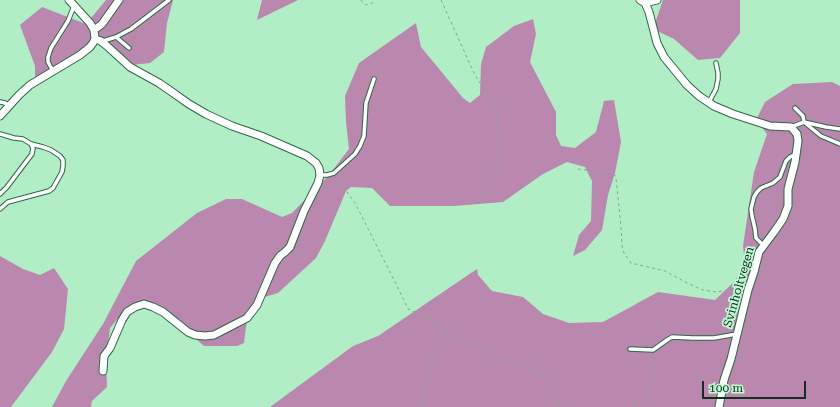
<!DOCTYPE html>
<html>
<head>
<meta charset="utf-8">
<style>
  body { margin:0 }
  #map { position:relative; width:840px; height:407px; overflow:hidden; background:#b1eec6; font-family:"Roboto Serif",serif }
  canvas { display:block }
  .scale { position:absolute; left:702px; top:381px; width:104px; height:18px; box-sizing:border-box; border:2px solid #162e1f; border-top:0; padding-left:5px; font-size:12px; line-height:14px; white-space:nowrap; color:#162e1f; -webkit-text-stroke:3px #befbd2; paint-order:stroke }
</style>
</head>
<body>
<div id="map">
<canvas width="840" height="407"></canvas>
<div class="scale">100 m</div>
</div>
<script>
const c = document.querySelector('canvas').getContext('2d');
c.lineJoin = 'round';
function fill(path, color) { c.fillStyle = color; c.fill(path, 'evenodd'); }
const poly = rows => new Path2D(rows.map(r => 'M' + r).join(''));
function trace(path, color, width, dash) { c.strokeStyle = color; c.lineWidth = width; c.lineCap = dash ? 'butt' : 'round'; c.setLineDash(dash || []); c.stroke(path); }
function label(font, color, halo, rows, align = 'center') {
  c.font = font + ' "Roboto Serif",serif'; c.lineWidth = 3.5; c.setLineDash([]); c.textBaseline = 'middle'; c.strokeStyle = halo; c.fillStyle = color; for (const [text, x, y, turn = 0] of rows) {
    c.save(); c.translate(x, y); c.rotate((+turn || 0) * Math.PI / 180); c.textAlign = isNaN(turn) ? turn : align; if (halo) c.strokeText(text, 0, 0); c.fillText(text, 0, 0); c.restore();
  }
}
const forest = poly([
  [106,0,173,0,167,23,164,52,150,63,131,65,105,46,93,42,50,71,35,77,35,66,20,25,42,7,86,24],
  [262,0,298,0,257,20],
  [663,0,740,0,740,33,720,58,698,60,674,39,653,29],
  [533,19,536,34,530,62,556,112,556,135,561,146,575,148,596,132,604,101,614,100,621,142,615,173,608,195,602,230,585,250,573,256,579,235,591,221,592,181,585,167,567,162,543,174,503,202,454,206,390,206,372,188,351,187,346,191,325,241,316,258,278,293,258,299,248,311,244,343,237,346,204,346,180,325,145,303,128,307,110,328,106,362,107,387,92,401,91,407,52,407,66,381,103,324,136,261,197,213,226,199,242,199,282,217,292,213,329,175,349,149,346,122,345,96,359,63,416,23,421,47,463,98,470,103,480,95,481,64,486,47,514,26],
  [832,82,840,86,840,407,270,407,353,346,378,336,477,269,478,275,492,291,523,297,543,314,569,323,603,322,658,292,715,300,736,280,740,270,744,256,743,246,754,172,767,134,756,120,765,102,793,84],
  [0,256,23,269,40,275,54,268,68,289,64,329,52,352,11,407,0,407]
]);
const path = poly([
  [361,0,363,3,366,5,371,4,375,0],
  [441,0,474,73,483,88,492,98,496,106,499,121,500,151,498,166,492,179,486,190,477,202],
  [578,169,609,173,615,175,616,178,621,226,622,246,624,253,631,263,665,271,689,284,703,290,716,292,728,290,738,287,742,284],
  [336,177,355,203,396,284,408,309,435,321,442,333,434,354,426,379,422,407],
  [443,333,484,347,507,360,532,369,551,383,560,407],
  [634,407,646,397,655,374,654,355]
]);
const lane = poly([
  [116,37,129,48],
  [103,41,116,37,131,29,169,0],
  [53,71,48,62,48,57,51,48,68,21,74,6],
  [0,102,5,103,9,106],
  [709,102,716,89,718,79,718,73,716,63],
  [795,108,803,116,804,122,826,127,840,129],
  [791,127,804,122,821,136,840,144],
  [0,134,14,138,23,139,31,144,33,148,32,154,7,187,0,194],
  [320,175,327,175,334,173,355,154,360,146,364,136,366,103,374,79],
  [0,209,8,202,49,191,53,188,62,172,63,166,63,160,60,156,51,150,43,147,31,144],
  [763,245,756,238,755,229,752,216,751,209,754,197,757,192,761,188,773,183,780,177,786,161,790,157,796,154],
  [630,349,653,350,667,340,672,337,693,338,714,338,737,334]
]);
const street = poly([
  [640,0,645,3,649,12,657,43,664,57,687,85,699,96,714,106,733,114,770,126,791,127,797,134,798,141,795,162,788,189,788,206,783,219,774,232,759,252,754,272,748,290,731,359,724,380,719,407],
  [645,3,657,0],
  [94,30,102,24,119,0],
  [95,39,101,41,107,46,130,67,159,83,172,92,189,104,206,114,232,126,261,136,307,156,316,163,319,168,320,175,318,183,304,211,290,247,285,252,280,256,275,263,257,305,247,318,214,335,205,336,195,335,188,332,163,312,153,307,144,304,135,307,127,312,122,320,110,348,104,356,103,371],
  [0,116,19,95,30,85,80,55,90,47,93,43,95,39,94,30,90,23,69,0]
]);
const streetNames = [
  ["Svinholtvegen",739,287,-74]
];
fill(forest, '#ba87ae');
trace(lane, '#2d6745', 5.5);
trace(street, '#2d6745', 9);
trace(path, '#7bab8c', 1, [3, 3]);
trace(lane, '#fff', 3.5);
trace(street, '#fff', 7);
label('12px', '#162e1f', '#befbd2', streetNames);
</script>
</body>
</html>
